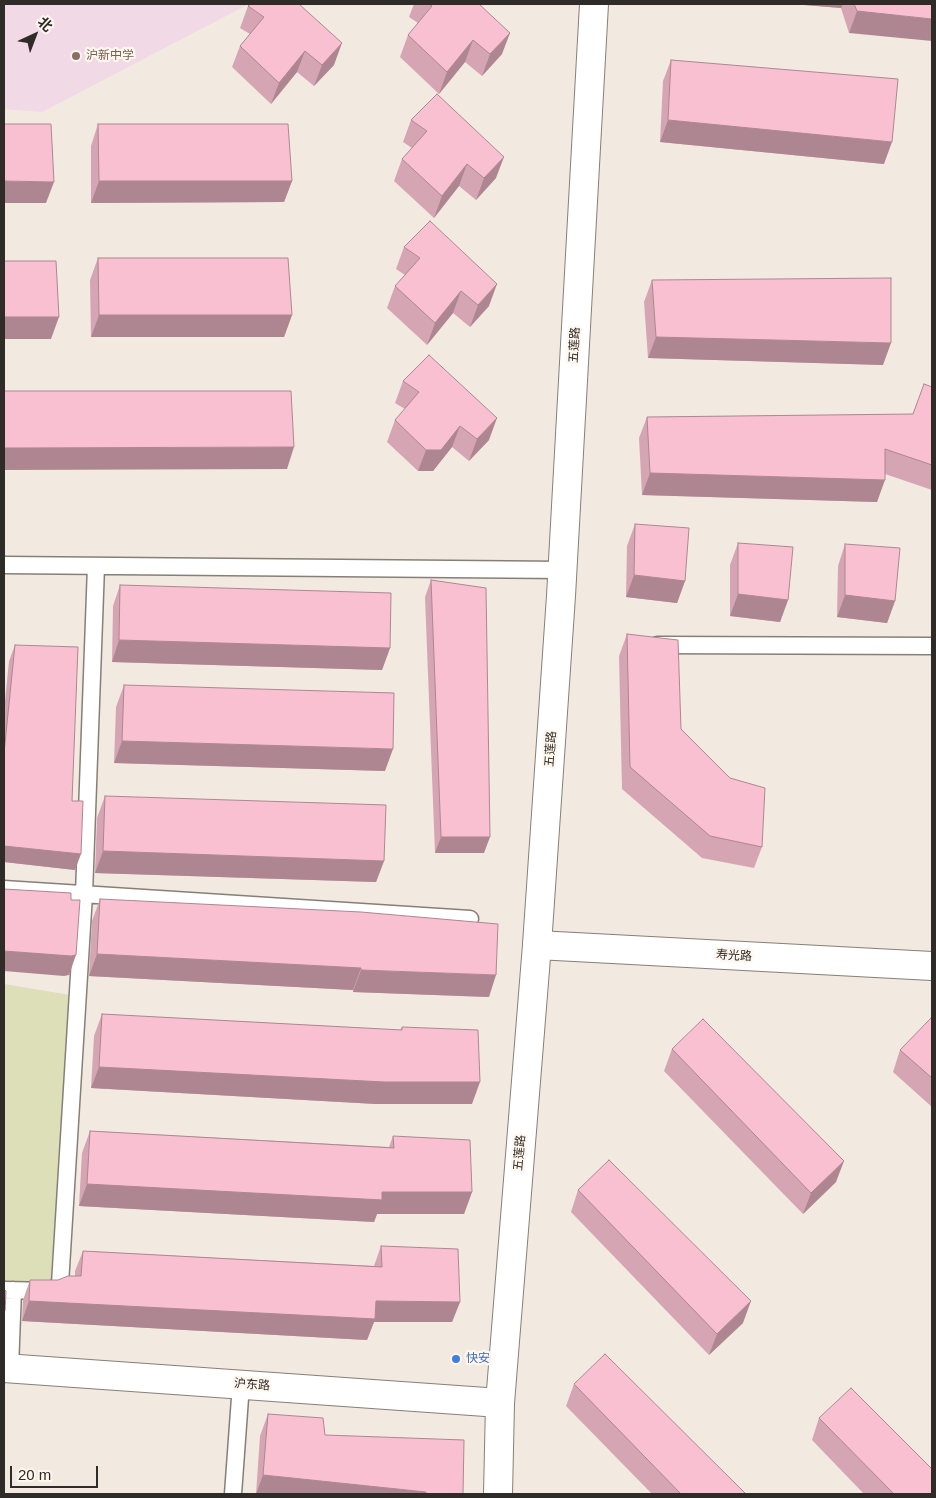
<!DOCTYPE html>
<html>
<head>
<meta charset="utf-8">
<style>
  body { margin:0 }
  #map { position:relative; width:936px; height:1498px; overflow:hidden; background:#f2e9e0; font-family:Helvetica,"Noto Sans SC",sans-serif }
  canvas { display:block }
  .frame { position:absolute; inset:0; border:5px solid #2e2b28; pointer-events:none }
  .north { position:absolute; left:10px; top:10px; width:50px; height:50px; -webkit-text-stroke:4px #fff6ee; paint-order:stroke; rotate:43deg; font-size:14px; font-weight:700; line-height:20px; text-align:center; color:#2e2b28 }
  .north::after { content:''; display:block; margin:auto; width:18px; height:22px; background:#2e2b28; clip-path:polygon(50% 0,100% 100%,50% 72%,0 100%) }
  .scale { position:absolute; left:10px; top:1466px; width:88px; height:22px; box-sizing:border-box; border:2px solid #2e2b28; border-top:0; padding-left:6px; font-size:15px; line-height:18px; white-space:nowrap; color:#2e2b28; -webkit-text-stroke:4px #fff6ee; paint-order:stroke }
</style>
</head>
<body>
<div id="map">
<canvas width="936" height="1498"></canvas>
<div class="frame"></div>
<div class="north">北</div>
<div class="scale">20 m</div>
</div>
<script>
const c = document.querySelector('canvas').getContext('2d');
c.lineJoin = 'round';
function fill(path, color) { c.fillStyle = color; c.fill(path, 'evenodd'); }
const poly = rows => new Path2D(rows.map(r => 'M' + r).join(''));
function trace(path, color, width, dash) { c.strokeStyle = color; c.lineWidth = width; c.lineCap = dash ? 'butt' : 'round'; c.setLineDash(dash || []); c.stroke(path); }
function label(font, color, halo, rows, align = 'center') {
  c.font = font + ' Helvetica,"Noto Sans SC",sans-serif'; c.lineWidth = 4.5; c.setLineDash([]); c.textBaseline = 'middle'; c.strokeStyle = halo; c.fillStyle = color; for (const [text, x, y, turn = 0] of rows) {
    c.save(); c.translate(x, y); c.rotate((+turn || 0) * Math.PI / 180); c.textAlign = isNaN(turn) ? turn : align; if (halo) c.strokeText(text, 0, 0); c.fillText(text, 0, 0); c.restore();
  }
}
const education = poly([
  [4,4,249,4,42,112,4,109]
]);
const green = poly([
  [4,984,70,995,53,1284,4,1282]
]);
const lane = poly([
  [4,565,563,570],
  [657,645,932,646],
  [4,889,470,919],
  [4,1290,51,1291,60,1284,84,894,96,566],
  [10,1368,13,1290],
  [233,1494,241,1384]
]);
const street = poly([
  [537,945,932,966],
  [4,1368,500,1403]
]);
const secondary = poly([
  [498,1494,500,1403,537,945,561,596,594,4]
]);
const wall = poly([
  [414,4,479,4,502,54,482,76,465,62,439,94,400,57,408,35,418,23,409,17],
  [792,4,932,4,849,33,841,8],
  [248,6,334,65,314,86,297,72,271,104,232,67,240,46,250,34,240,28],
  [671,60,884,164,660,142,663,81],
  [411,120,496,178,476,200,459,186,434,218,394,181,402,159,412,148,403,142],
  [98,124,292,181,284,202,91,203,91,146],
  [404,247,489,306,470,327,453,313,427,345,387,308,395,286,405,275,396,269],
  [98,258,292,315,284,337,91,337,90,280],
  [652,280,883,365,648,358,644,302],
  [403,381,489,440,469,461,452,447,433,471,418,471,387,442,395,420,405,409,395,403],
  [932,387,932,490,885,474,877,502,642,495,639,438,647,417,913,414],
  [635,524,685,581,677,603,626,597,627,546],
  [738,543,788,600,780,622,730,616,730,565],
  [845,544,895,601,887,623,837,617,838,566],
  [431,580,484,853,435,853,425,597],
  [120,585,390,648,382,670,112,662,113,606],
  [627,634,681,729,762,847,754,868,702,858,622,789,619,656],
  [15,645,72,801,75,870,4,862,4,711,9,661],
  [124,685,385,771,114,763,116,707],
  [105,796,384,861,376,882,95,873,97,818],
  [100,899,489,997,353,992,353,990,89,976,92,921],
  [102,1014,400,1030,402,1027,472,1104,376,1104,91,1088,94,1036],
  [932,1019,932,1107,893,1072,900,1050],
  [672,1049,836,1182,803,1214,664,1071],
  [90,1131,389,1147,393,1136,472,1192,464,1214,377,1214,374,1222,79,1206,82,1153],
  [578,1190,743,1323,709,1355,571,1212],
  [381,1246,460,1302,452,1322,374,1322,367,1340,22,1321,23,1300,30,1280,58,1280,75,1276,75,1271,83,1251,374,1266],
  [574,1384,746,1494,652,1494,566,1406],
  [268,1414,325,1435,463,1494,256,1494,260,1436],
  [819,1418,932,1494,864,1494,812,1440]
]);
const shadedWall = poly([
  [792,4,843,4,841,8],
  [857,11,932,19,932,41,849,33],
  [510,33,502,54,482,76,490,54],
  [473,40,465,62,439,94,447,72],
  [342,43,334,65,314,86,322,65],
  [305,51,297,72,271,104,279,83],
  [668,120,892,142,884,164,660,142],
  [504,157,496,178,476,200,484,178],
  [467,164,459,186,434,218,442,196],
  [4,181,54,182,46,203,4,203],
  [99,181,292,181,284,202,91,203],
  [497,284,489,306,470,327,478,305],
  [461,291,453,313,427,345,435,323],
  [99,315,292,315,284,337,91,337],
  [4,317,59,317,51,339,4,339],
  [656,337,891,343,883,365,648,358],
  [497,418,489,440,469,461,477,439],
  [460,426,452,447,433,471,418,471,426,450],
  [294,447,287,469,4,470,4,448],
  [650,473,885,480,877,502,642,495],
  [634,575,685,581,677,603,626,597],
  [738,594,788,600,780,622,730,616],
  [845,595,895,601,887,623,837,617],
  [119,640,390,648,382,670,112,662],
  [122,741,393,749,385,771,114,763],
  [441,837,490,837,484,853,435,853],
  [4,846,81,854,75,870,4,862],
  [103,851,384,861,376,882,95,873],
  [4,951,76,955,69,975,64,976,4,971],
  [97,954,361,968,353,990,89,976],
  [361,970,496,975,489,997,353,992],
  [99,1067,480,1082,472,1104,376,1104,91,1088],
  [844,1161,836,1182,803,1214,811,1193],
  [87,1184,382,1192,472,1192,464,1214,377,1214,374,1222,79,1206],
  [29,1301,376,1301,460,1302,452,1322,374,1322,367,1340,22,1321],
  [751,1301,743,1323,709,1355,717,1334],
  [263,1475,426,1492,426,1494,256,1494]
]);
const building = poly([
  [251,4,299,4,342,43,322,65,305,51,279,83,240,46,264,17,248,6,251,4],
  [429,4,479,4,510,33,490,54,473,40,447,72,408,35,432,6,429,4],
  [854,4,932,4,932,19,857,11,854,4],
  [671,60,898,79,892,142,668,120,671,60],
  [437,94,504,157,484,178,467,164,442,196,402,159,427,131,411,120,437,94],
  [4,124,51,124,54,182,4,181,4,124],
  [98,124,288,124,292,181,99,181,98,124],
  [430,221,497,284,478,305,461,291,435,323,395,286,420,258,404,247,430,221],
  [98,258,288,258,292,315,99,315,98,258],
  [4,261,56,261,59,317,4,317,4,261],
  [891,278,891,343,656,337,652,280,891,278],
  [429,355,497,418,477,439,460,426,441,450,426,450,395,420,419,392,403,381,429,355],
  [924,384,932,387,932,465,885,449,885,480,650,473,647,417,913,414,924,384],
  [4,391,291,391,294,447,4,448,4,391],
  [635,524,689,528,685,581,634,575,635,524],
  [738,543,793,547,788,600,738,594,738,543],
  [845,544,900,548,895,601,845,595,845,544],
  [431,580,486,588,490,837,441,837,431,580],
  [120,585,391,593,390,648,119,640,120,585],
  [627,634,678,640,681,729,730,778,765,788,762,847,710,836,630,767,627,634],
  [15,645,78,647,72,801,83,801,81,854,4,846,4,753,15,645],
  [124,685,394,693,393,749,122,741,124,685],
  [105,796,386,805,384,861,103,851,105,796],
  [4,889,71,893,71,900,80,900,76,955,71,956,4,951,4,889],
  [100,899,361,912,498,924,496,975,361,970,361,968,97,954,100,899],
  [102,1014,402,1030,402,1027,478,1030,480,1082,384,1082,99,1067,102,1014],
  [931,1018,932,1019,932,1078,900,1050,931,1018],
  [703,1019,844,1161,811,1193,672,1049,703,1019],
  [90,1131,394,1148,393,1136,470,1140,472,1192,382,1192,382,1200,87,1184,90,1131],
  [609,1160,751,1301,717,1334,578,1190,609,1160],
  [381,1246,458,1249,460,1302,376,1301,375,1319,29,1301,30,1280,58,1280,68,1276,81,1276,83,1251,382,1267,381,1246],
  [4,1289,6,1291,5,1311,4,1311,4,1289],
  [605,1354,746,1494,681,1494,574,1384,605,1354],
  [851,1388,932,1469,932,1494,894,1494,819,1418,851,1388],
  [268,1414,323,1418,325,1435,464,1440,463,1494,426,1494,426,1492,263,1475,268,1414]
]);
const markers = [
  [76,56,5,"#8d6e63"],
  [456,1359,5,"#3f7fe0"]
];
const educationNames = [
  ["沪新中学",86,56]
];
const streetNames = [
  ["五莲路",575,345,-87],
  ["五莲路",551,749,-86],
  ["寿光路",734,956,3],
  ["五莲路",520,1153,-85],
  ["沪东路",252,1385,4]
];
const shopNames = [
  ["快安",466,1359]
];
fill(education, '#f1d9e5');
fill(green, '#dcdfb8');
trace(lane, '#867f77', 19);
trace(street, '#867f77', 30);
trace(secondary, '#867f77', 30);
trace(lane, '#fff', 16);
trace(street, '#fff', 28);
trace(secondary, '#fff', 28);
fill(wall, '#d5a5b4');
fill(shadedWall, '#ae8692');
fill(building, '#f8c0d1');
trace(building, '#ae8692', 1);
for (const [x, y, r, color] of markers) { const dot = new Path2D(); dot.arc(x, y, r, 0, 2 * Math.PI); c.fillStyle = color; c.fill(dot); trace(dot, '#fff6ee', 2); }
label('12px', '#785e54', '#fff6ee', educationNames, 'left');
label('12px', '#2e2b28', '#fff6ee', streetNames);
label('12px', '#366cbe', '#fff6ee', shopNames, 'left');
</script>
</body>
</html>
